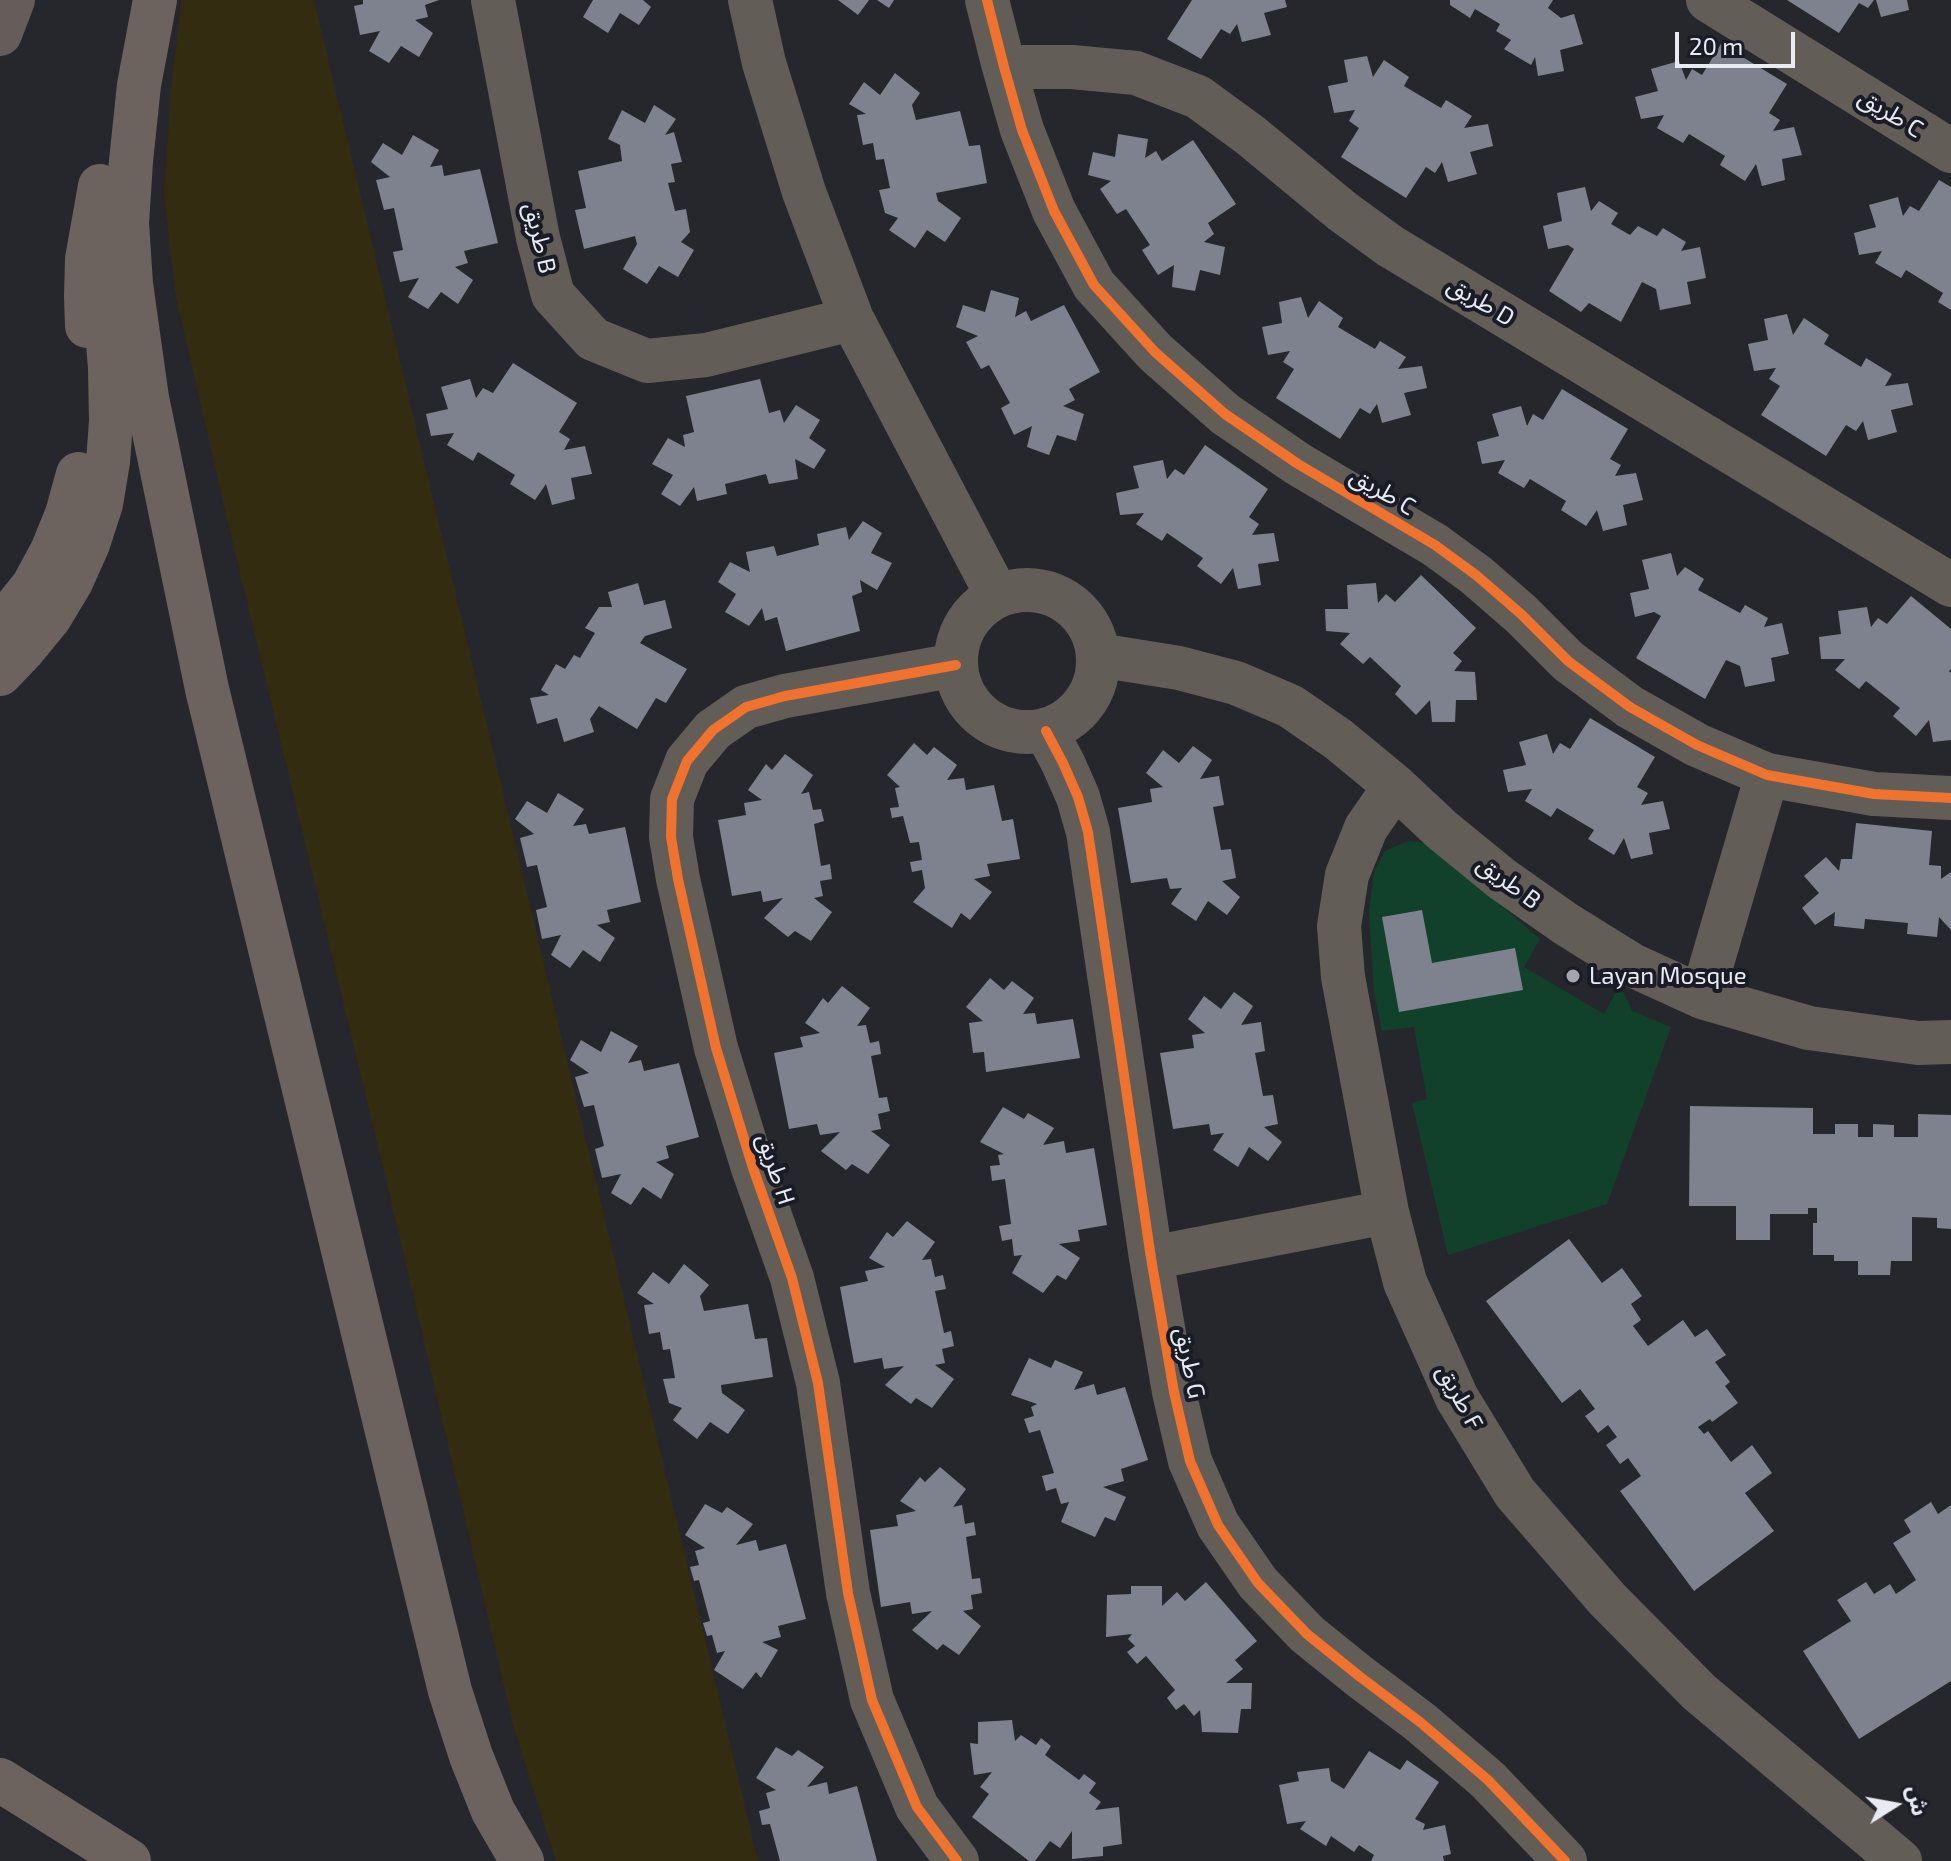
<!DOCTYPE html>
<html>
<head>
<meta charset="utf-8">
<style>
  body { margin:0 }
  #map { position:relative; width:1951px; height:1861px; overflow:hidden; background:#26272c; font-family:"Exo 2","Noto Sans Arabic",sans-serif }
  canvas { display:block }
  .north { position:absolute; left:1855px; top:1765px; width:80px; height:80px; -webkit-text-stroke:6px #191c26; paint-order:stroke; rotate:79deg; font-size:22px; font-weight:700; line-height:32px; text-align:center; color:#e8ebf2 }
  .north::after { content:''; display:block; margin:auto; width:28px; height:36px; background:#e8ebf2; clip-path:polygon(50% 0,100% 100%,50% 72%,0 100%) }
  .scale { position:absolute; left:1675px; top:32px; width:120px; height:36px; box-sizing:border-box; border:4px solid #e8ebf2; border-top:0; padding-left:10px; font-size:24px; line-height:28px; white-space:nowrap; color:#e8ebf2; -webkit-text-stroke:6px #191c26; paint-order:stroke }
</style>
</head>
<body>
<div id="map">
<canvas width="1951" height="1861"></canvas>
<div class="north">ش</div>
<div class="scale">20 m</div>
</div>
<script>
const c = document.querySelector('canvas').getContext('2d');
c.lineJoin = 'round';
function fill(path, color) { c.fillStyle = color; c.fill(path, 'evenodd'); }
const poly = rows => new Path2D(rows.map(r => 'M' + r).join(''));
function trace(path, color, width, dash) { c.strokeStyle = color; c.lineWidth = width; c.lineCap = dash ? 'butt' : 'round'; c.setLineDash(dash || []); c.stroke(path); }
function label(font, color, halo, rows, align = 'center') {
  c.font = font + ' "Exo 2","Noto Sans Arabic",sans-serif'; c.lineWidth = 8; c.setLineDash([]); c.textBaseline = 'middle'; c.strokeStyle = halo; c.fillStyle = color; for (const [text, x, y, turn = 0] of rows) {
    c.save(); c.translate(x, y); c.rotate((+turn || 0) * Math.PI / 180); c.textAlign = isNaN(turn) ? turn : align; if (halo) c.strokeText(text, 0, 0); c.fillText(text, 0, 0); c.restore();
  }
}
const green = poly([
  [1408,841,1429,843,1540,939,1524,967,1604,1014,1620,985,1632,1011,1671,1027,1607,1204,1448,1255,1412,1103,1427,1099,1414,1027,1382,1031,1374,993,1369,911,1374,872,1385,851]
]);
const sand = poly([
  [182,0,314,0,758,1861,556,1861,513,1725,404,1255,224,506,175,292,164,193,172,77]
]);
const building = poly([
  [363,0,439,0,425,5,428,17,415,20,433,33,419,57,401,46,389,63,369,51,380,31,360,35,354,6,363,4],
  [593,0,643,0,651,7,639,25,620,13,608,33,583,17],
  [838,0,869,0,858,15],
  [877,0,894,0,889,8],
  [1192,0,1285,0,1287,7,1264,13,1271,35,1242,42,1237,24,1230,34,1221,29,1201,59,1167,39],
  [1450,0,1553,0,1548,8,1561,18,1574,14,1583,44,1560,50,1564,71,1538,76,1535,57,1531,65,1504,49,1511,40,1496,31,1500,24,1475,9,1470,18,1450,5],
  [1787,0,1874,0,1868,8,1859,3,1839,33],
  [1876,0,1907,0,1909,10,1881,17],
  [1721,44,1787,84,1769,113,1780,120,1773,131,1794,127,1802,155,1782,159,1785,180,1762,186,1756,164,1745,181,1720,165,1725,156,1689,134,1683,143,1657,128,1664,115,1641,119,1635,97,1658,91,1651,69,1679,61,1686,80,1692,69,1702,75],
  [1367,56,1373,77,1384,60,1409,77,1404,86,1441,108,1446,100,1472,116,1464,128,1488,124,1493,146,1470,152,1477,174,1448,182,1442,162,1435,173,1426,167,1406,198,1341,157,1359,128,1349,121,1355,110,1334,113,1328,86,1348,82,1344,60],
  [895,73,920,93,912,105,916,120,960,111,969,146,980,145,987,183,936,193,938,201,961,218,945,242,927,230,915,248,889,230,898,218,885,213,879,190,890,188,884,159,876,160,873,143,863,145,857,115,866,114,849,104,864,82,880,95],
  [654,105,676,119,665,135,674,132,682,162,671,164,675,182,668,183,675,211,686,209,690,232,681,242,694,250,678,277,659,266,647,284,623,269,637,244,635,236,584,249,575,210,586,208,578,171,622,161,620,145,608,139,622,110,645,123],
  [1118,134,1148,139,1145,158,1156,151,1162,161,1193,140,1236,204,1208,223,1214,234,1204,242,1225,247,1220,275,1200,270,1195,291,1172,287,1174,265,1158,275,1142,250,1150,245,1126,209,1117,214,1100,189,1111,181,1088,175,1093,152,1115,157],
  [413,135,439,150,430,167,442,165,444,176,480,169,498,243,464,251,468,263,455,267,473,280,458,304,441,292,428,309,408,297,419,278,400,282,393,252,403,250,394,208,384,210,376,180,390,177,371,162,383,143,402,155],
  [1939,180,1951,187,1951,310,1938,302,1943,293,1906,270,1901,278,1875,263,1882,251,1859,255,1854,233,1876,227,1869,205,1898,197,1903,216,1910,206,1919,211],
  [1585,187,1591,211,1599,201,1618,213,1611,224,1630,235,1638,226,1657,236,1663,228,1686,242,1681,251,1700,247,1706,278,1687,282,1691,304,1660,310,1656,289,1642,282,1621,322,1589,303,1581,312,1549,291,1574,249,1568,245,1548,249,1543,226,1562,221,1557,193],
  [991,290,1019,298,1015,317,1026,311,1031,321,1064,305,1100,372,1069,389,1075,400,1063,406,1084,414,1076,441,1057,435,1049,455,1027,447,1032,426,1014,435,1001,408,1010,403,989,365,981,369,966,342,978,336,956,327,963,305,985,312],
  [1301,297,1308,318,1319,301,1343,318,1338,327,1375,349,1380,341,1406,357,1398,369,1422,366,1427,388,1404,393,1411,415,1382,423,1377,404,1370,414,1360,408,1340,439,1276,398,1294,369,1283,362,1290,351,1268,355,1262,327,1282,323,1279,302],
  [1787,314,1793,335,1804,318,1829,335,1824,344,1861,367,1866,358,1892,374,1885,386,1908,383,1913,405,1891,410,1897,432,1868,440,1863,421,1856,431,1846,425,1826,456,1761,415,1780,386,1769,379,1776,368,1754,371,1748,344,1768,340,1764,319],
  [513,363,577,403,559,432,570,439,564,450,585,446,592,474,571,478,575,499,552,505,546,484,535,500,510,484,515,475,478,452,473,461,447,445,454,433,431,436,426,414,448,409,441,387,470,379,476,398,483,388,493,393],
  [760,379,769,413,780,410,784,423,796,405,820,420,809,438,826,450,814,469,795,459,798,479,769,484,766,474,725,484,727,494,697,501,694,487,680,506,661,494,673,475,652,464,668,438,685,447,683,435,694,432,686,396],
  [1562,389,1628,429,1610,459,1621,465,1615,476,1636,473,1643,500,1623,505,1627,525,1603,531,1597,510,1586,526,1561,510,1566,501,1530,479,1524,488,1498,473,1505,460,1482,464,1477,442,1499,436,1492,414,1521,406,1527,426,1533,414,1543,420],
  [1205,445,1268,489,1249,517,1259,524,1252,535,1274,533,1279,561,1258,564,1261,585,1238,589,1233,568,1221,584,1197,566,1203,558,1167,533,1162,541,1136,524,1144,513,1120,515,1116,493,1139,488,1133,466,1163,460,1167,479,1175,469,1184,475],
  [863,521,882,533,871,553,892,563,877,590,860,580,862,592,852,596,860,631,786,651,777,617,765,621,762,608,749,626,725,612,736,594,718,582,730,562,750,572,746,552,774,546,777,556,819,545,817,534,846,527,849,540],
  [1671,553,1677,576,1685,567,1704,579,1698,590,1740,613,1745,605,1768,618,1764,627,1782,623,1789,654,1771,658,1775,681,1745,687,1740,666,1726,660,1705,699,1636,658,1661,616,1654,612,1635,617,1630,593,1649,589,1642,560],
  [1421,575,1476,628,1453,653,1462,661,1454,671,1475,672,1477,700,1456,700,1455,722,1432,722,1430,700,1416,715,1395,694,1401,686,1370,657,1363,664,1340,644,1350,633,1326,631,1325,609,1348,609,1347,585,1376,583,1378,603,1386,594,1395,602],
  [638,583,644,605,665,600,672,628,645,636,640,643,687,669,666,703,656,698,637,729,599,706,590,719,594,732,564,742,557,718,537,724,530,698,549,695,541,690,556,664,565,669,574,655,580,658,595,633,585,628,599,607,612,607,608,592],
  [1911,596,1951,629,1951,669,1949,671,1951,673,1951,740,1933,742,1929,720,1916,736,1893,716,1900,708,1866,681,1859,689,1835,670,1845,659,1821,659,1819,637,1841,634,1838,611,1867,607,1871,627,1878,618,1887,624],
  [1590,718,1655,757,1637,787,1648,793,1641,805,1663,801,1670,829,1649,833,1653,854,1631,859,1624,838,1614,855,1588,839,1594,830,1557,808,1551,817,1525,801,1532,789,1508,792,1503,770,1526,765,1519,742,1547,734,1553,754,1560,743,1570,749],
  [914,743,927,755,934,747,957,765,947,780,964,778,966,790,994,785,1002,821,1013,819,1020,859,987,864,990,876,974,879,992,892,970,920,961,913,952,928,913,902,925,888,922,870,912,872,910,862,922,860,919,842,910,843,903,816,892,818,890,808,899,807,895,788,900,787,887,775],
  [1193,746,1212,760,1200,779,1219,776,1224,805,1213,807,1221,850,1231,849,1236,878,1222,881,1240,897,1227,915,1208,901,1196,921,1171,904,1182,888,1170,889,1167,878,1131,883,1118,808,1152,802,1150,789,1163,787,1146,773,1163,750,1179,763],
  [785,754,813,775,801,794,809,792,813,810,821,809,824,821,814,824,821,866,830,864,832,879,820,881,823,896,814,898,832,912,811,941,795,931,788,937,764,918,783,898,763,902,761,891,732,896,718,820,746,815,744,803,762,800,748,790,766,764,772,770],
  [558,793,584,809,573,826,586,824,589,834,625,827,641,902,607,910,610,922,597,925,615,938,600,962,583,950,570,968,551,955,561,935,542,939,536,910,547,907,537,865,527,867,520,838,534,834,515,819,527,801,547,813],
  [1856,823,1932,831,1929,865,1941,866,1941,879,1951,872,1951,930,1939,917,1937,937,1907,934,1908,923,1865,919,1864,929,1834,926,1835,912,1815,925,1802,908,1819,893,1804,876,1826,857,1839,871,1841,859,1852,859],
  [1422,910,1432,963,1515,948,1523,990,1399,1012,1382,917],
  [990,978,1004,990,1012,981,1034,998,1023,1014,1035,1013,1037,1024,1073,1019,1080,1058,986,1072,984,1052,973,1053,969,1023,983,1021,966,1007],
  [842,986,870,1008,857,1026,866,1025,870,1043,879,1041,881,1054,871,1056,879,1098,887,1097,890,1111,878,1114,881,1129,871,1131,890,1145,868,1174,852,1164,846,1170,821,1151,840,1132,820,1135,817,1124,789,1129,774,1053,803,1047,800,1037,820,1033,805,1023,823,998,828,1003],
  [1234,992,1253,1006,1241,1025,1261,1022,1265,1051,1255,1053,1263,1096,1273,1095,1278,1124,1264,1127,1282,1142,1268,1161,1249,1147,1238,1167,1213,1150,1224,1133,1211,1135,1209,1124,1173,1129,1160,1053,1194,1048,1192,1035,1205,1033,1188,1019,1204,996,1221,1009],
  [611,1031,638,1046,628,1063,641,1060,644,1071,679,1063,699,1137,666,1146,669,1158,656,1162,674,1174,661,1199,643,1187,631,1205,611,1193,621,1174,602,1178,595,1149,604,1146,594,1105,584,1107,575,1077,589,1073,570,1060,581,1040,601,1052],
  [1690,1106,1813,1108,1813,1134,1835,1134,1835,1124,1858,1124,1858,1137,1873,1137,1873,1124,1894,1125,1894,1137,1918,1137,1918,1114,1951,1115,1951,1229,1937,1228,1937,1218,1912,1217,1912,1261,1891,1261,1890,1275,1858,1275,1858,1261,1834,1261,1834,1255,1813,1255,1813,1223,1817,1223,1817,1208,1808,1208,1808,1214,1770,1214,1770,1240,1736,1240,1736,1206,1689,1206],
  [1003,1107,1024,1119,1028,1113,1054,1128,1043,1145,1064,1141,1066,1153,1094,1148,1107,1225,1078,1230,1080,1241,1059,1244,1080,1258,1066,1280,1057,1275,1043,1293,1012,1273,1022,1255,1014,1256,1012,1239,1002,1241,999,1226,1011,1224,1005,1179,992,1181,990,1166,1000,1165,998,1155,1004,1154,980,1142],
  [907,1221,935,1242,922,1260,931,1259,935,1277,943,1275,946,1289,935,1291,944,1333,951,1331,954,1346,942,1349,945,1363,935,1365,954,1379,932,1408,916,1398,911,1404,885,1385,904,1366,884,1369,882,1358,854,1363,840,1287,868,1281,865,1271,885,1267,869,1258,887,1232,893,1237],
  [1569,1239,1602,1283,1622,1268,1642,1296,1631,1304,1641,1320,1633,1326,1648,1346,1683,1320,1695,1337,1707,1329,1726,1355,1715,1362,1730,1382,1725,1386,1738,1403,1712,1422,1710,1419,1698,1427,1704,1434,1708,1431,1731,1462,1752,1445,1772,1473,1745,1493,1774,1531,1694,1591,1620,1491,1641,1476,1628,1458,1620,1464,1606,1445,1617,1437,1608,1425,1598,1433,1585,1416,1595,1409,1580,1389,1562,1403,1486,1301],
  [684,1264,709,1285,700,1296,704,1311,748,1304,755,1339,767,1338,773,1377,721,1385,722,1393,745,1410,728,1434,710,1422,697,1439,673,1420,682,1408,669,1403,663,1379,675,1378,670,1349,663,1350,660,1332,649,1334,644,1305,654,1304,637,1293,653,1272,669,1284],
  [1029,1358,1051,1368,1055,1360,1083,1372,1074,1390,1094,1384,1097,1395,1125,1387,1148,1460,1121,1469,1124,1481,1103,1487,1126,1497,1115,1521,1105,1517,1095,1537,1061,1522,1069,1502,1061,1504,1056,1488,1046,1491,1042,1476,1054,1473,1040,1430,1029,1433,1024,1419,1034,1416,1031,1407,1037,1404,1011,1395],
  [940,1467,966,1489,953,1507,962,1505,965,1524,974,1522,976,1535,966,1537,972,1579,980,1578,982,1593,971,1595,973,1609,963,1611,981,1626,959,1655,943,1644,937,1650,912,1630,932,1611,912,1614,910,1602,881,1607,870,1530,898,1526,896,1515,916,1511,900,1501,920,1477,925,1482],
  [1931,1502,1938,1514,1951,1505,1951,1681,1859,1739,1803,1651,1851,1621,1837,1600,1866,1582,1874,1594,1890,1584,1896,1594,1916,1580,1893,1543,1911,1532,1904,1520],
  [705,1504,722,1513,727,1507,753,1524,736,1545,756,1540,759,1551,786,1544,806,1619,778,1626,781,1637,762,1642,778,1650,761,1678,756,1672,743,1689,714,1670,725,1651,717,1653,712,1635,707,1636,703,1623,710,1621,699,1580,694,1581,690,1567,699,1565,695,1551,705,1548,685,1535],
  [1206,1582,1257,1641,1235,1660,1243,1669,1226,1683,1252,1683,1251,1709,1241,1709,1238,1733,1202,1732,1200,1710,1194,1716,1184,1704,1176,1710,1167,1698,1175,1690,1146,1656,1137,1664,1127,1652,1135,1646,1128,1639,1132,1634,1106,1637,1107,1595,1131,1594,1131,1586,1162,1586,1162,1606,1177,1592,1185,1601],
  [1012,1720,1015,1741,1021,1735,1036,1745,1041,1738,1051,1746,1045,1755,1079,1780,1084,1774,1096,1783,1089,1793,1101,1802,1095,1810,1119,1807,1122,1844,1103,1847,1103,1856,1072,1859,1072,1831,1060,1848,1050,1841,1035,1861,1029,1861,972,1817,989,1794,980,1787,992,1772,974,1775,970,1743,978,1744,978,1722],
  [776,1747,792,1756,798,1750,824,1767,807,1787,827,1782,829,1794,857,1786,877,1861,780,1861,770,1824,762,1825,759,1811,770,1808,766,1793,776,1790,756,1778],
  [1369,1751,1400,1770,1407,1760,1439,1782,1415,1819,1425,1824,1423,1830,1445,1825,1451,1854,1443,1856,1444,1861,1371,1861,1374,1855,1359,1845,1354,1852,1331,1836,1326,1846,1300,1829,1306,1821,1287,1824,1279,1785,1299,1781,1297,1772,1329,1768,1331,1781,1344,1789]
]);
const minor = poly([
  [493,0,538,238,553,295,593,339,647,361,706,355,852,319],
  [750,0,764,63,804,192,852,319,997,595],
  [987,0,1004,67,1022,130,1054,211,1094,285,1155,352,1225,414,1298,464,1435,545,1476,575,1521,614,1568,661,1630,707,1697,745,1767,775,1874,794,1951,798],
  [1708,0,1951,151],
  [1004,67,1072,67,1136,73,1198,97,1250,135,1342,211,1390,246,1951,585],
  '956 661a71 71 0 1 1 142 0a71 71 0 1 1-142 0Z',
  [1098,655,1179,668,1236,683,1290,706,1338,739,1395,786,1442,830,1502,879,1566,924,1632,965,1702,997,1809,1028,1918,1043,1951,1042],
  [956,665,785,696,746,707,713,730,687,761,672,799,671,837,678,879,716,1048,753,1168,792,1278,818,1383,848,1593,872,1700,917,1807,957,1861],
  [1046,731,1063,763,1078,797,1088,832,1151,1258,1174,1392,1190,1461,1218,1525,1258,1583,1307,1634,1359,1676,1420,1722,1488,1780,1565,1861],
  [1395,786,1366,828,1347,875,1339,926,1343,977,1387,1212,1405,1282,1457,1398,1515,1493,1607,1599,1699,1692,1900,1861],
  [1702,997,1767,775],
  [1151,1258,1387,1212]
]);
const major = poly([
  [0,34,13,0]
]);
const highway = poly([
  [155,0,139,85,131,161,127,223,131,284,147,398,207,689,450,1691,471,1756,493,1811,522,1861],
  [87,326,86,296,87,259,100,186],
  [0,627,33,586,52,551,67,514,78,474],
  [0,674,23,650,50,617,71,582,88,544,101,504,108,462,111,421,110,368,104,292],
  [0,1780,129,1861]
]);
const cycleway = poly([
  [987,0,1004,67,1022,130,1054,211,1094,285,1155,352,1225,414,1298,464,1435,545,1476,575,1521,614,1568,661,1630,707,1697,745,1767,775,1874,794,1951,798],
  [956,665,785,696,746,707,713,730,687,761,672,799,671,837,678,879,716,1048,753,1168,792,1278,818,1383,848,1593,872,1700,917,1807,957,1861],
  [1046,731,1063,763,1078,797,1088,832,1151,1258,1174,1392,1190,1461,1218,1525,1258,1583,1307,1634,1359,1676,1420,1722,1488,1780,1565,1861]
]);
const markers = [
  [1573,976,8,"#a4a6ad"]
];
const streetNames = [
  ["طريق C",1891,113,32],
  ["طريق B",540,238,77],
  ["طريق D",1481,301,31],
  ["طريق C",1383,491,31],
  ["طريق B",1509,882,37],
  ["طريق H",776,1169,72],
  ["طريق G",1190,1363,79],
  ["طريق F",1460,1397,62]
];
const poiNames = [
  ["Layan Mosque",1589,976]
];
fill(green, '#12412b');
fill(sand, '#332c10');
fill(building, '#7d828e');
trace(minor, '#635d57', 44);
trace(major, '#645d59', 44);
trace(highway, '#6c635f', 44);
trace(cycleway, '#ef722f', 10);
for (const [x, y, r, color] of markers) { const dot = new Path2D(); dot.arc(x, y, r, 0, 2 * Math.PI); c.fillStyle = color; c.fill(dot); trace(dot, '#191c26', 3); }
label('24px', '#e8ebf2', '#191c26', streetNames);
label('24px', '#e8ebf2', '#191c26', poiNames, 'left');
</script>
</body>
</html>
